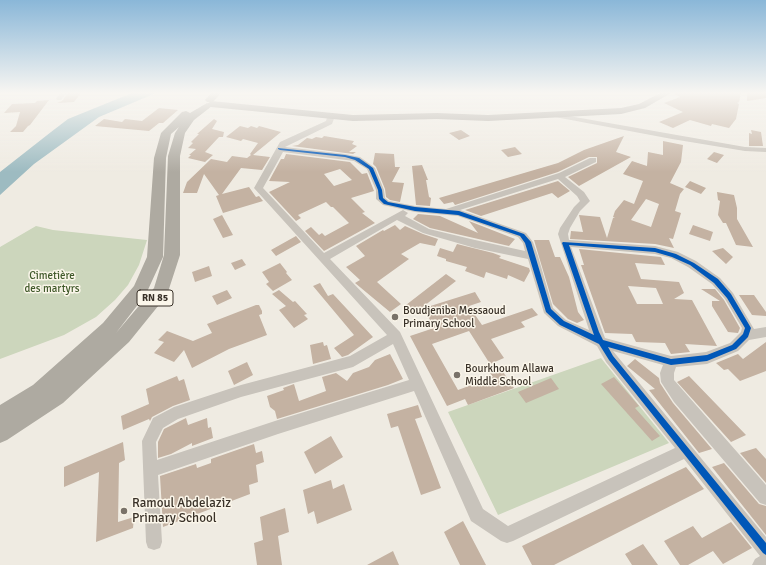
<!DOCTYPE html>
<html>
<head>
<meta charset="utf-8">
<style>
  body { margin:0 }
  canvas { display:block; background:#efebe2 }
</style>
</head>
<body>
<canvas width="766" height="565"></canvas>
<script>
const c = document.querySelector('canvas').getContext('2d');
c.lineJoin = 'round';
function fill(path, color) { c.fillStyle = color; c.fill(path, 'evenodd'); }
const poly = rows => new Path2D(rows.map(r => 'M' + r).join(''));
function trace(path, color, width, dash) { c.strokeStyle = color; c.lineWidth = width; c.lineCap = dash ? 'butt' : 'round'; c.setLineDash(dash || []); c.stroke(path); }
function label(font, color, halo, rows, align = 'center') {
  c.font = font + ' Signika,sans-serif'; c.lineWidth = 3; c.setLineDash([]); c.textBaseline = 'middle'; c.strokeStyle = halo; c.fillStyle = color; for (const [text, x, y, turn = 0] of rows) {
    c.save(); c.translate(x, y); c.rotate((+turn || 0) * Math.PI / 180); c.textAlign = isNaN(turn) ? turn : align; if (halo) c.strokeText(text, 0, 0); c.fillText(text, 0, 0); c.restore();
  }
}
const green = poly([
  [36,226,53,230,147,240,139,265,128,285,115,300,96,317,64,335,0,359,0,247],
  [601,358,669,443,498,515,448,412]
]);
const water = poly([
  [132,93,156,93,99,117,34,164,0,195,0,172,51,132,68,119]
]);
const building = poly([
  [68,93,81,93,74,102,57,103,62,101],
  [672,93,741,93,739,102,737,103,739,104,736,119,729,128,712,124,711,126,690,120,673,128,659,122,683,112,664,103,680,97],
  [747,93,766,93,766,98,747,101],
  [49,100,30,125,28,126,23,132,10,132,16,126,20,112,4,113,12,104,35,103,37,101],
  [159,108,178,110,163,123,159,123,149,131,95,126,104,119,122,122,125,119,142,121],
  [214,119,217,121,212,129,224,132,223,137,219,137,205,152,213,155,205,162,188,158,191,155,189,155,196,149,188,148,193,143,191,142,199,134,197,134],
  [240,126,248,128,251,126,257,128,259,126,281,132,253,155,270,157,262,170,241,168,222,194,249,187,256,197,259,196,263,201,223,213,216,196,219,195,204,174,197,193,183,193,187,182,211,159,227,162,232,156,247,158,251,155,250,154,258,143,243,139,241,141,226,137],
  [461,130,470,136,459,140,449,133],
  [751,130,761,132,763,146,749,146,749,133,752,134],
  [324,136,354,141,352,144,357,146,349,152,356,152,353,154,292,146,298,145,307,138,312,139,316,137,322,138],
  [624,136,616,152,631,157,579,186,568,177,597,163,597,157,589,157,558,172,455,205,453,202,444,204,439,198,558,163,584,150],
  [663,141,683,145,681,162,670,183,684,189,680,194,675,211,681,213,673,239,669,238,674,248,655,244,570,239,571,231,583,232,579,215,600,217,607,238,613,218,615,218,613,217,615,211,624,200,634,204,643,181,623,174,632,161,647,166,648,152,663,155],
  [646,199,659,204,651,227,631,220],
  [515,147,522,154,508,157,501,150],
  [714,152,724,155,717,163,707,159],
  [375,153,394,154,395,167,400,167,392,182,404,183,400,202,390,200,386,197,385,189,376,167,373,164],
  [286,154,350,162,362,174,367,173,374,191,351,198,365,212,362,213,375,223,324,251,305,231,311,227,319,235,322,233,325,236,349,223,333,207,331,207,326,202,298,215,301,218,296,221,269,192,290,182,269,181,281,159,284,159],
  [340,169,352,180,334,186,324,174],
  [422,165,428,180,426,180,429,197,431,198,430,206,416,205,412,166],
  [558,181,570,191,558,198,552,193,481,216,465,210],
  [690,181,706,188,701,194,685,187],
  [717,192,734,195,737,208,737,219,753,247,736,245,726,223,723,223,718,215,720,201,718,200],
  [418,214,440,216,478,233,469,221,515,239,509,246,430,228,413,219],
  [222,215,233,235,223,238,213,219],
  [395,225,400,230,405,226,423,234,438,239,435,246,420,243,401,254,409,259,377,282,401,304,390,312,355,283,360,280,346,267,365,256,356,246,383,230,384,231],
  [693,225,713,232,710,241,689,234],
  [296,236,301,242,276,256,271,250],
  [534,240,549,240,555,257,560,257,569,277,578,312,584,320,577,323,568,319,553,304],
  [457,244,493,253,501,256,499,258,529,268,530,271,524,282,508,275,507,279,486,272,484,278,465,271,467,267,446,261,446,259,437,256,440,248,453,252],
  [723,248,733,257,726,264,712,251],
  [579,249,661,257,665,265,635,263,641,279,679,282,684,293,674,299,692,300,717,346,685,344,690,352,671,354,665,343,636,342,632,334,605,333,581,265,584,265],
  [628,286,656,288,663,304,637,304],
  [242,259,246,265,235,270,231,263],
  [280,263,287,272,286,273,292,280,273,291,266,284,269,282,262,272],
  [209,266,212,276,195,282,192,272],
  [446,274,456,281,415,313,406,305],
  [320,283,328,296,333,294,373,337,348,355,342,357,334,348,354,335,313,286],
  [701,289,715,289,724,300,740,328,738,333,728,332,712,306,712,301,720,301],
  [227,290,232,298,217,305,212,296],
  [279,290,293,302,295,301,307,314,304,315,308,319,294,328,279,310,286,306,272,294],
  [475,292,481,302,469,306,482,325,532,308,538,315,521,322,525,327,491,339,504,358,490,364,469,331,432,344,458,390,493,377,490,373,501,369,514,388,468,405,465,399,447,406,410,336,434,328,424,308],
  [739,295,754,295,766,312,766,316,752,315],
  [256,305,259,305,262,311,262,314,259,315,267,335,229,349,192,368,184,350,174,362,154,353,164,342,158,340,167,331,193,341,212,333,207,324],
  [323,342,324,346,327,345,331,359,313,364,310,345],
  [766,342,766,371,740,381,728,369,724,370,716,363,738,354,743,359],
  [390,354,403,379,388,385,277,419,275,411,270,407,267,396,284,390,283,388,294,384,299,401,326,391,322,377,336,373,347,381,353,373,369,367,375,360],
  [635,359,659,378,660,383,673,403,712,449,699,453,649,390,655,389,627,366],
  [247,362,253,375,234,385,228,371],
  [177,376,179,381,184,379,190,400,173,406,152,417,150,421,149,419,123,430,121,416,149,404,146,389],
  [689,376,746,435,731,442,677,382],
  [614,377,639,406,635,408,660,436,652,441,601,384],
  [551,378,559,389,526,403,518,392],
  [418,405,422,417,415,419,441,488,421,495,398,426,391,428,387,414],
  [186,418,188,425,207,418,208,428,211,427,213,438,192,446,192,443,171,454,158,458,158,442,164,429],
  [331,436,343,457,315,474,304,452],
  [123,442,125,460,119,463,118,522,134,517,133,528,96,542,99,472,64,487,64,467],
  [254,444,256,453,262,451,264,462,256,465,258,482,249,485,250,494,163,527,160,476,196,464,197,468,211,463,211,459],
  [756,448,766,459,766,483,740,453],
  [724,463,759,504,766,506,766,535,712,467],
  [686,467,704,489,554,565,532,565,522,546],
  [331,480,333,489,344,484,352,510,317,524,314,511,308,514,303,490],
  [285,508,289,532,278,536,282,565,257,565,254,543,263,540,260,517],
  [463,521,486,565,460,565,444,532],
  [731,522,752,548,723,564,713,551,688,565,680,565,664,541,693,526,702,538],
  [643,544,658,565,632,565,625,554],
  [393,551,399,565,367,565]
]);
const minor = poly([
  [60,93,67,93,61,100,57,100,56,99,60,93],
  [552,113,745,147,766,148,766,152,745,151,672,139,555,117,551,115,552,113],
  [328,114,334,114,335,116,332,124,285,147,345,154,360,157,375,168,384,190,385,198,389,201,415,206,446,209,559,173,590,158,596,158,596,162,565,177,584,192,590,201,580,211,570,228,568,234,569,240,655,246,678,252,696,261,720,278,733,293,754,329,766,327,766,337,749,340,738,351,707,364,676,367,674,373,674,380,766,485,766,505,760,503,674,402,661,382,660,373,663,365,613,351,766,537,766,565,752,565,755,559,760,556,684,459,513,541,507,543,501,541,471,521,414,391,278,434,158,475,162,542,160,548,154,550,148,548,146,542,142,441,153,418,174,407,241,385,350,356,387,335,254,188,280,142,326,121,328,114],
  [283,152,354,161,367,169,376,190,376,199,383,205,415,212,458,216,518,237,523,243,525,251,475,240,429,229,405,216,408,213,403,210,324,253,263,188,283,152],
  [558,179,577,196,580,201,574,207,560,228,558,234,589,330,566,320,553,308,538,256,533,242,526,233,460,210,558,179],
  [397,220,423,233,475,248,528,259,544,313,558,326,597,346,606,362,675,448,508,526,483,509,400,332,330,259,397,220],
  [571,247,655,254,671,258,688,267,712,284,725,299,742,328,741,332,730,343,706,352,671,356,605,338,571,247],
  [393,344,409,380,278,420,157,460,156,442,163,428,178,419,241,397,353,367,393,344]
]);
const major = poly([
  [660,93,671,93,645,108,621,114,488,121,437,119,353,121,211,107,207,104,211,101,353,115,437,113,488,115,621,108,639,104,660,93]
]);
const highway = poly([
  [211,93,221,93,213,102,207,102,205,100,211,93],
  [207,103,212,106,194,120,185,133,180,156,180,255,167,295,129,342,63,403,7,440,0,443,0,405,33,385,103,323,134,286,147,257,154,158,161,133,182,112,186,111,190,113,207,103],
  [179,127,175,133,168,156,164,255,154,288,116,333,146,294,163,257,166,158,171,134,179,127]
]);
const cycleway = poly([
  [278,148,345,155,359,158,373,168,382,190,383,198,388,202,415,207,459,211,524,234,531,242,551,309,564,321,594,335,562,243,563,242,655,248,676,254,694,263,718,279,731,294,751,328,748,337,736,349,707,361,671,365,608,347,613,356,766,543,766,555,763,553,609,360,599,344,560,325,546,312,525,243,520,236,458,215,415,211,384,204,379,199,378,190,369,169,355,160,345,157,280,150,278,149,278,148],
  [569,245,655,252,672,257,690,265,714,283,727,298,745,328,743,334,732,345,707,355,671,359,603,340,599,332,569,245]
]);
const markers = [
  [395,317,4,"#797269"],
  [457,375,4,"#797269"],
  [124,511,4,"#797269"]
];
const shields = [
  [155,298,36]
];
const shieldNames = [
  ["RN 85",155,298]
];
const parkNames = [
  ["Cimetière",52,276],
  ["des martyrs",52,289]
];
const poiNames = [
  ["Boudjeniba Messaoud",403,311],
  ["Primary School",403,324],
  ["Bourkhoum Allawa",465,369],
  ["Middle School",465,382]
];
const nearPoinames = [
  ["Ramoul Abdelaziz",132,504],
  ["Primary School",132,519]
];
fill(green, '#ccd6bc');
fill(water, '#9dbbc1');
fill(building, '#c4b2a2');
fill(minor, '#c8c3bb');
fill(major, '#ada8a0');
fill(highway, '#aeaaa1');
fill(cycleway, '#0057b8');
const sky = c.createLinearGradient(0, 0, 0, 172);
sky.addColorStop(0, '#8ab7d8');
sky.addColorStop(0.54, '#f8f6f2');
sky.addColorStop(1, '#f8f6f200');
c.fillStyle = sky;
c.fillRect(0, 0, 766, 172);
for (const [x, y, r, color] of markers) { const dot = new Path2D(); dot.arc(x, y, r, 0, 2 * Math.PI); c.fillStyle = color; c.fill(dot); trace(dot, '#fbf6ea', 1.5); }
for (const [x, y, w] of shields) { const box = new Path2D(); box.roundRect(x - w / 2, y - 8, w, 16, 3); c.fillStyle = '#fbf6ea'; c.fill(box); trace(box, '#393128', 1); }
label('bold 10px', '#393128', null, shieldNames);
label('11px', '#40592a', '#fbf6ea', parkNames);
label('11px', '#393128', '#fbf6ea', poiNames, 'left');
label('13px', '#393128', '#fbf6ea', nearPoinames, 'left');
</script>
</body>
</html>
